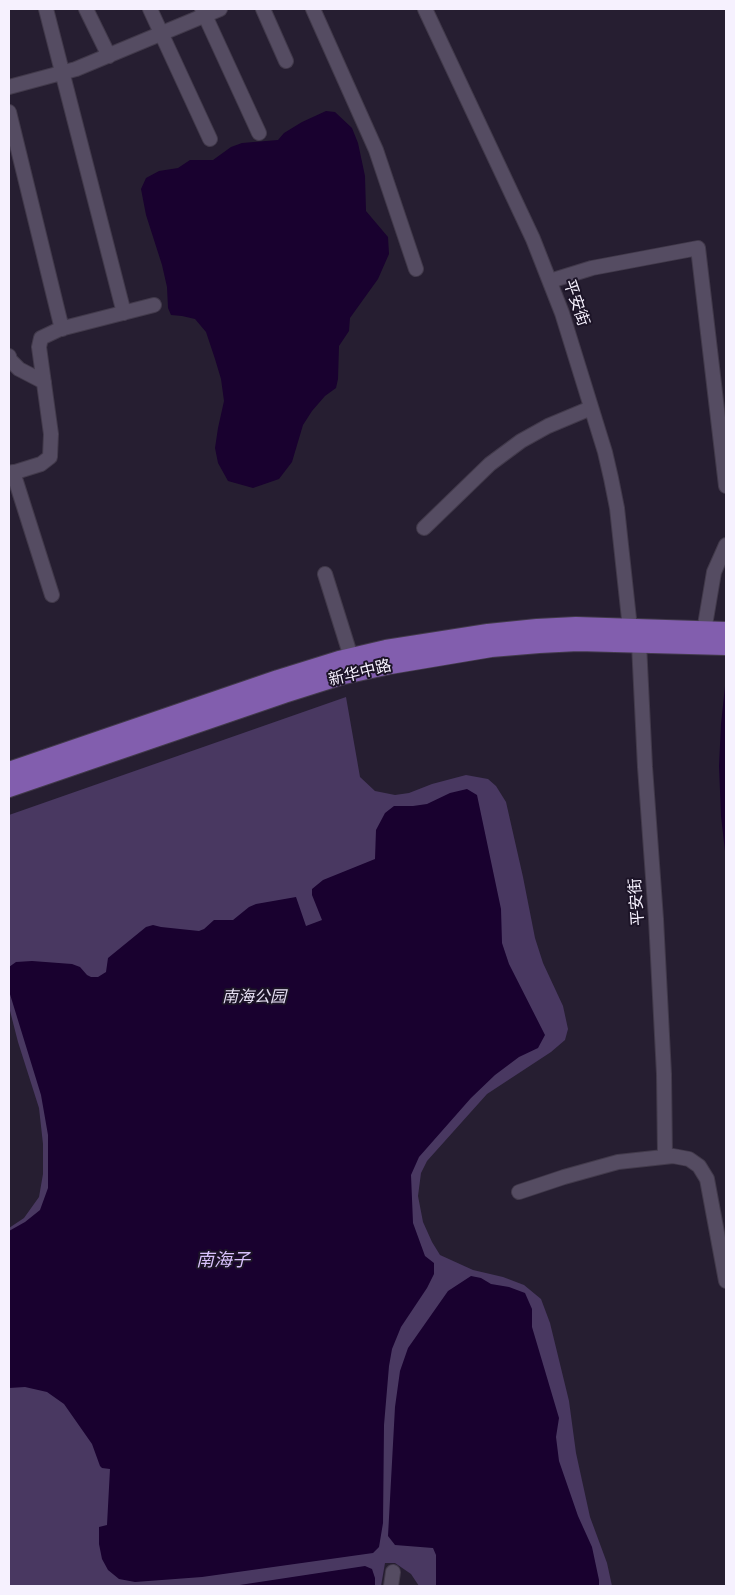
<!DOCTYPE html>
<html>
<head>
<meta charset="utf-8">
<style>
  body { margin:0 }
  #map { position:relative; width:735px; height:1595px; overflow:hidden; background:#261e31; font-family:Literata,serif }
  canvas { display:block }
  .frame { position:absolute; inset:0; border:10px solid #f6f1fe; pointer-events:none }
</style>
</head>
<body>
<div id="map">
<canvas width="735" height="1595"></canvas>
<div class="frame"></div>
</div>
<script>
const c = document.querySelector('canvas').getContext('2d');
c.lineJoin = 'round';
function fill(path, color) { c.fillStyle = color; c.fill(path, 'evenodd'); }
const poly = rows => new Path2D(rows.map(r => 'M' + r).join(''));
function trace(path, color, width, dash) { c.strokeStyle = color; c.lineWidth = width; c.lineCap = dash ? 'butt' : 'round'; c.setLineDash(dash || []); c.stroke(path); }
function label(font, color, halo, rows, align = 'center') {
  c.font = font + ' Literata,"Noto Sans SC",serif'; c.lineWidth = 4; c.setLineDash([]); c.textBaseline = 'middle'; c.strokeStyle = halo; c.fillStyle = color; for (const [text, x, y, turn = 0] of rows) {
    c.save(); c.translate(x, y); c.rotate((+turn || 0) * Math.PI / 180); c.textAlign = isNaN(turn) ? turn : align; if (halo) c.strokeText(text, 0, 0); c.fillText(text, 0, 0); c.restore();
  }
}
const green = poly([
  [346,697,360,777,375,791,395,795,409,793,432,784,466,775,488,779,496,786,506,802,523,877,535,938,543,963,563,1006,568,1029,565,1040,551,1052,487,1094,427,1161,421,1173,418,1196,423,1222,432,1242,440,1255,473,1270,503,1277,524,1285,541,1299,550,1323,569,1401,576,1453,590,1517,607,1563,612,1586,419,1586,411,1574,395,1563,385,1563,381,1586,9,1586,9,1228,24,1218,39,1197,43,1174,43,1144,39,1108,18,1042,9,1007,9,815]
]);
const water = poly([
  [326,111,335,112,352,128,358,143,365,176,366,211,388,237,389,254,378,279,350,318,349,331,339,346,338,379,336,388,325,396,312,411,303,425,292,462,279,479,253,488,228,481,218,463,215,448,218,428,224,401,221,379,215,359,206,332,195,319,182,316,171,315,168,308,167,287,162,265,146,215,141,189,146,178,159,171,178,168,190,160,213,160,231,147,242,143,278,140,284,133,302,122],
  [726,677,726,860,721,816,719,766,721,724],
  [467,789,477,795,501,909,502,943,509,964,545,1035,538,1048,519,1057,495,1075,471,1098,419,1157,411,1175,413,1223,425,1256,434,1263,434,1274,427,1288,401,1327,392,1349,389,1366,384,1425,383,1523,379,1547,373,1553,202,1577,135,1582,119,1579,108,1570,102,1559,99,1544,99,1527,107,1525,110,1469,102,1468,100,1466,92,1444,64,1404,47,1392,25,1387,9,1388,9,1231,25,1222,40,1210,48,1188,48,1135,41,1095,9,991,9,967,16,962,32,961,72,964,80,967,87,975,91,977,98,977,106,972,108,958,146,927,153,925,161,927,199,931,204,929,214,920,233,920,249,907,256,904,296,897,306,926,322,920,312,895,312,889,323,880,375,859,376,830,385,813,394,806,413,806,427,804,450,793],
  [471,1276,481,1278,491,1284,509,1287,525,1293,532,1309,532,1327,559,1418,556,1437,559,1461,578,1516,592,1547,599,1580,599,1586,436,1586,436,1555,433,1548,395,1545,388,1536,395,1407,400,1371,408,1348,448,1291],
  [365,1566,372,1569,375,1578,375,1586,233,1586]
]);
const minor = poly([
  [46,9,124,313],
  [86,9,109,56],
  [150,9,210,139],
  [202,9,259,133],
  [263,9,286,61],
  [313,9,376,150,416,269],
  [425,9,533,239,562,313,605,452,611,478,617,508,630,628],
  [9,87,76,69,220,9],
  [9,112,62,329],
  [550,281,592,268,698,248,726,486],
  [9,356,10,360,19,369,44,382],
  [13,472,52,595],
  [9,474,41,464,50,457,51,434,39,347,41,338,60,329,154,305],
  [424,528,490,464,521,441,548,426,591,408],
  [325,574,351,657],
  [704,631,714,572,726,545],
  [639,644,645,767,656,919,664,1074,665,1157],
  [519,1192,564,1177,618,1162,673,1156,689,1159,699,1166,707,1179,726,1281],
  [391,1586,393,1572]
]);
const major = poly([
  [9,771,278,679,339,660,386,649,488,633,537,628,576,626,726,631],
  [9,788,284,694,344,675,390,665,491,648,539,644,578,642,726,646]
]);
const streetNames = [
  ["平安街",576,303,71],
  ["新华中路",360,673,-14],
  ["平安街",637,902,-94]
];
const parkNames = [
  ["南海公园",254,997]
];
const waterNames = [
  ["南海子",223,1261]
];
fill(green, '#493861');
fill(water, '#19012f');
trace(minor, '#423a4b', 16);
trace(major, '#423a4b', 20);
trace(minor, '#554c62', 14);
trace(major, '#825eae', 18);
label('16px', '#f6f1fe', '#1c1427', streetNames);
label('italic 16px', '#e5def2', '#1c1427', parkNames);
label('italic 18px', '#d9c2fc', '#1c1427', waterNames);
</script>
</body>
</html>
